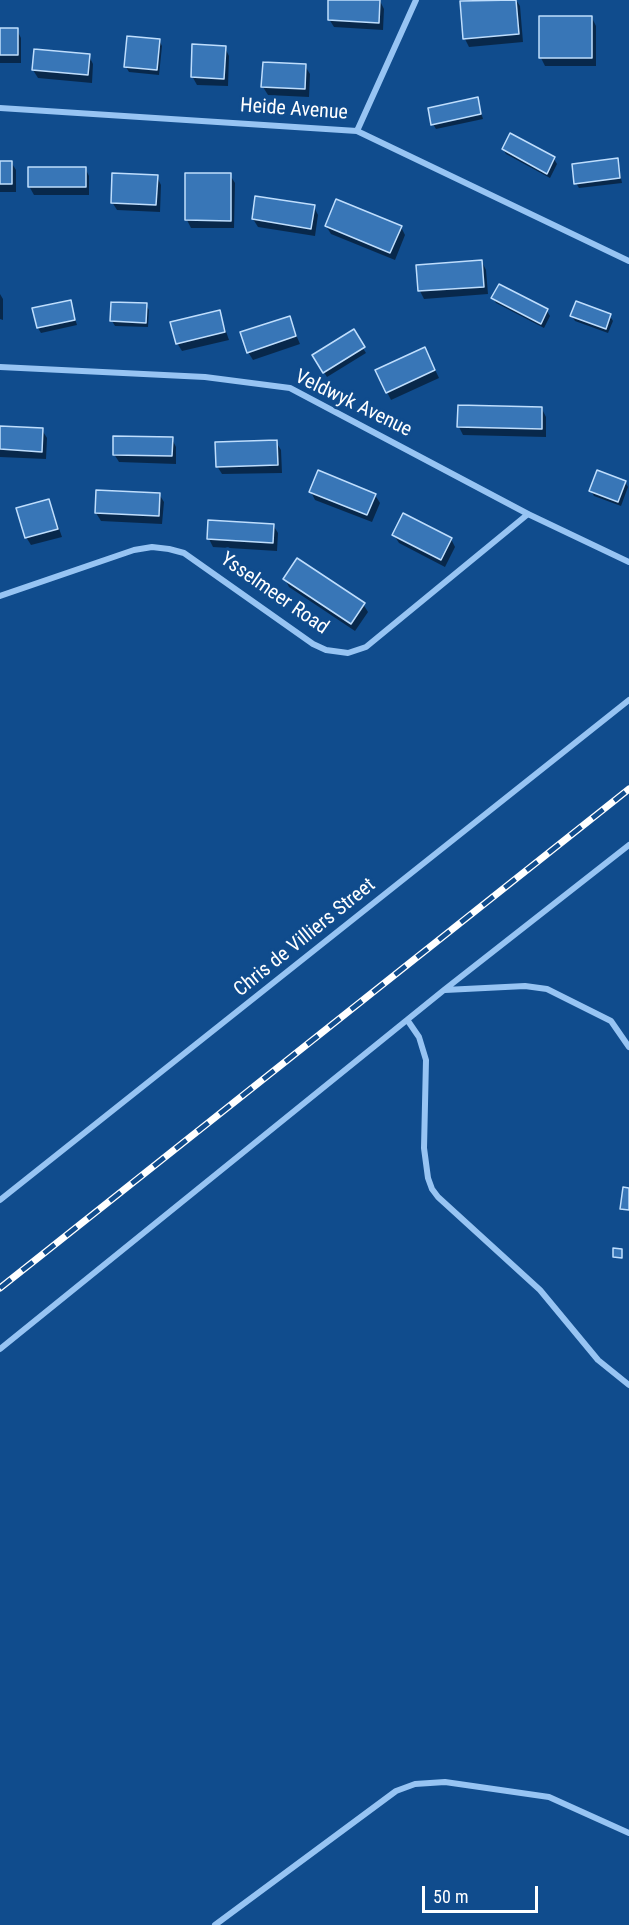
<!DOCTYPE html>
<html>
<head>
<meta charset="utf-8">
<style>
  body { margin:0 }
  #map { position:relative; width:629px; height:1925px; overflow:hidden; background:#104c8d; font-family:"Roboto Condensed",sans-serif }
  canvas { display:block }
  .scale { position:absolute; left:422px; top:1886px; width:116px; height:27px; box-sizing:border-box; border:3px solid #fff; border-top:0; padding-left:8px; font-size:18px; line-height:21px; white-space:nowrap; color:#fff; -webkit-text-stroke:4px #104c8d; paint-order:stroke }
</style>
</head>
<body>
<div id="map">
<canvas width="629" height="1925"></canvas>
<div class="scale">50 m</div>
</div>
<script>
const c = document.querySelector('canvas').getContext('2d');
c.lineJoin = 'round';
function fill(path, color) { c.fillStyle = color; c.fill(path, 'evenodd'); }
const poly = rows => new Path2D(rows.map(r => 'M' + r).join(''));
function trace(path, color, width, dash) { c.strokeStyle = color; c.lineWidth = width; c.lineCap = dash ? 'butt' : 'round'; c.setLineDash(dash || []); c.stroke(path); }
function label(font, color, halo, rows, align = 'center') {
  c.font = font + ' "Roboto Condensed",sans-serif'; c.lineWidth = 6; c.setLineDash([]); c.textBaseline = 'middle'; c.strokeStyle = halo; c.fillStyle = color; for (const [text, x, y, turn = 0] of rows) {
    c.save(); c.translate(x, y); c.rotate((+turn || 0) * Math.PI / 180); c.textAlign = isNaN(turn) ? turn : align; if (halo) c.strokeText(text, 0, 0); c.fillText(text, 0, 0); c.restore();
  }
}
const shadow = poly([
  [330,0,380,1,384,9,383,30,334,27,329,19],
  [495,0,516,0,520,6,523,42,469,47,465,39,462,3],
  [592,18,596,26,596,66,545,66,541,58],
  [0,30,17,30,21,38,21,63,0,63],
  [159,40,162,46,159,75,129,72,126,67],
  [225,48,229,56,228,86,197,85,192,76],
  [89,56,93,64,92,83,38,78,33,70],
  [305,66,310,74,309,97,268,95,263,87],
  [477,99,483,119,436,129,433,124],
  [511,135,554,159,557,164,550,178,506,154,503,149],
  [617,160,622,183,579,188,576,183],
  [0,162,11,162,16,170,16,192,0,192],
  [85,168,89,176,89,195,34,195,29,186],
  [230,175,235,183,234,228,191,228,187,220],
  [157,177,161,185,160,212,117,210,112,202],
  [314,207,318,215,315,236,258,227,253,219],
  [326,226,401,227,405,235,395,260,331,234],
  [482,262,486,270,488,294,424,299,420,291],
  [0,294,3,299,3,320,0,319],
  [493,298,547,311,550,316,544,328,496,303],
  [70,302,77,325,41,333,38,328],
  [146,305,149,310,148,327,115,326,112,321],
  [219,311,229,340,182,351,177,343],
  [572,316,610,316,613,321,608,333,575,321],
  [289,318,300,344,253,360,248,352],
  [353,332,366,353,327,377,314,356],
  [429,357,439,378,391,400,387,392],
  [542,409,546,417,546,437,463,435,459,427],
  [0,427,42,430,47,438,46,459,0,457],
  [172,439,176,447,176,464,119,462,114,454],
  [276,442,281,450,282,473,222,474,217,466],
  [625,482,628,487,621,506,594,496,591,491],
  [311,492,375,495,380,503,372,522,315,500],
  [159,494,164,502,162,524,101,521,96,513],
  [49,500,62,537,31,545,26,537],
  [273,525,278,533,277,551,213,547,209,539],
  [394,535,451,539,455,547,445,567,399,543],
  [285,579,363,604,368,612,355,631,289,587]
]);
const building = poly([
  [328,0,380,0,379,23,328,20,328,0],
  [516,0,519,34,463,39,460,1,516,0],
  [539,16,592,16,592,58,539,58,539,16],
  [0,28,18,28,18,55,0,55,0,28],
  [127,36,160,39,157,70,124,67,127,36],
  [192,44,226,46,224,79,191,77,192,44],
  [34,49,90,54,88,75,32,70,34,49],
  [263,62,306,64,305,89,261,87,263,62],
  [478,97,481,114,431,125,428,108,478,97],
  [510,133,555,157,547,174,502,149,510,133],
  [618,158,620,178,574,184,572,164,618,158],
  [0,161,12,161,12,184,0,184,0,161],
  [28,167,86,167,86,187,28,187,28,167],
  [112,173,158,175,156,205,111,203,112,173],
  [185,173,231,173,231,221,185,220,185,173],
  [255,196,315,205,311,229,252,219,255,196],
  [336,199,402,226,390,253,325,226,336,199],
  [482,260,484,287,418,291,416,265,482,260],
  [499,284,548,309,541,324,491,298,499,284],
  [71,300,75,320,37,328,32,308,71,300],
  [576,301,611,314,606,329,570,316,576,301],
  [111,302,147,303,146,323,110,321,111,302],
  [220,310,225,332,176,344,170,322,220,310],
  [290,316,296,336,247,353,240,332,290,316],
  [354,329,365,347,323,373,312,355,354,329],
  [425,347,435,370,386,393,375,370,425,347],
  [458,405,542,407,542,429,457,427,458,405],
  [0,426,43,428,42,452,0,449,0,426],
  [113,436,173,437,172,456,113,455,113,436],
  [277,440,278,465,216,467,215,442,277,440],
  [318,470,376,494,367,515,309,492,318,470],
  [597,470,626,481,618,502,589,491,597,470],
  [96,490,160,493,159,516,95,513,96,490],
  [49,499,58,529,25,538,16,508,49,499],
  [403,513,452,538,441,560,392,535,403,513],
  [208,520,274,524,273,543,207,539,208,520],
  [297,558,365,603,351,624,283,579,297,558],
  [623,1187,629,1188,629,1210,620,1209,623,1187],
  [613,1248,622,1249,622,1258,613,1257,613,1248]
]);
const street = poly([
  [0,108,357,131,629,261],
  [357,131,416,0],
  [0,367,205,377,290,388,528,514,629,562],
  [0,596,134,550,152,547,169,549,184,553,313,644,326,650,348,653,366,647,528,514],
  [445,990,525,986,547,989,611,1021,629,1047],
  [408,1021,419,1037,426,1060,424,1148,428,1178,432,1189,438,1197,540,1290,598,1360,629,1385],
  [0,1200,629,700],
  [0,1349,444,990,629,845],
  [215,1925,396,1791,415,1784,445,1782,549,1797,629,1833]
]);
const rail = poly([
  [0,1288,629,789]
]);
const streetNames = [
  ["Heide Avenue",294,110,4],
  ["Veldwyk Avenue",353,404,26],
  ["Ysselmeer Road",274,594,35],
  ["Chris de Villiers Street",305,938,-39]
];
fill(shadow, '#0007');
fill(building, '#3876b7');
trace(building, '#bfdefd', 1.5);
trace(street, '#97c4f3', 6);
trace(rail, '#fff', 7);
trace(rail, '#104c8d', 4.5, [14]);
label('20px', '#fff', '#104c8d', streetNames);
</script>
</body>
</html>
